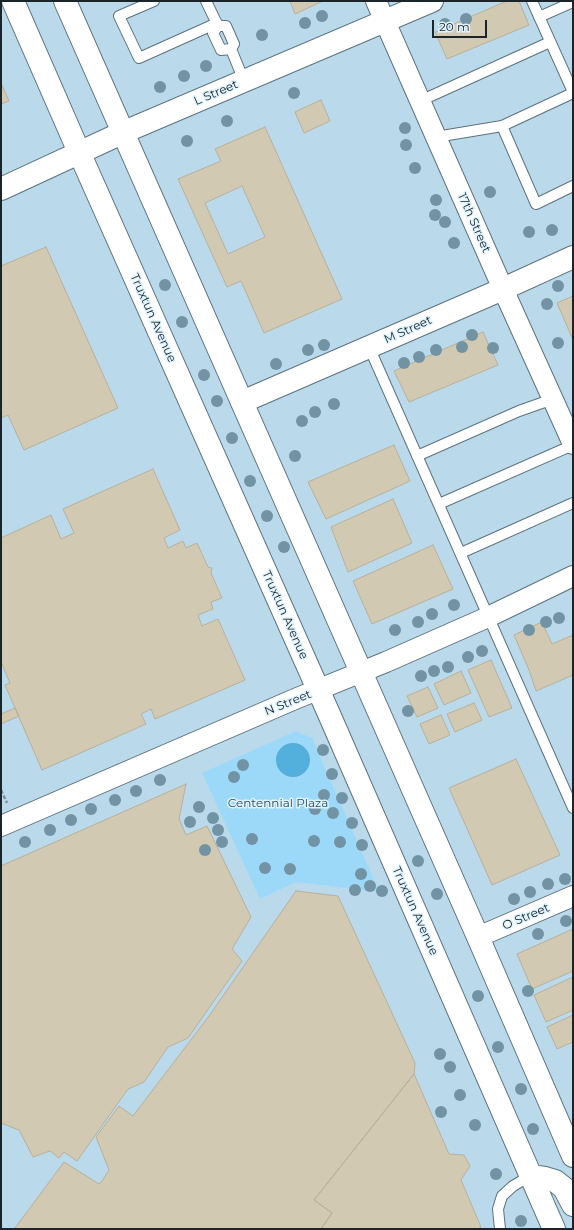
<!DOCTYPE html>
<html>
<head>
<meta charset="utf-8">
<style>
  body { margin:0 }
  #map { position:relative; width:574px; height:1230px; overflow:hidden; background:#cfe8f5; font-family:Montserrat,sans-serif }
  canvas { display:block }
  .frame { position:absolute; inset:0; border:2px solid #1a2429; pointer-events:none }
  .scale { position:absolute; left:432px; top:20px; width:55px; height:18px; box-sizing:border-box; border:2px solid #1a2429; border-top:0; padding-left:5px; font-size:12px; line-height:14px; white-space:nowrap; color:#1a2429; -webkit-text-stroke:3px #e0f4ff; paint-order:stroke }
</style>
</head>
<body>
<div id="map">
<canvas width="574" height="1230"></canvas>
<div class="frame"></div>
<div class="scale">20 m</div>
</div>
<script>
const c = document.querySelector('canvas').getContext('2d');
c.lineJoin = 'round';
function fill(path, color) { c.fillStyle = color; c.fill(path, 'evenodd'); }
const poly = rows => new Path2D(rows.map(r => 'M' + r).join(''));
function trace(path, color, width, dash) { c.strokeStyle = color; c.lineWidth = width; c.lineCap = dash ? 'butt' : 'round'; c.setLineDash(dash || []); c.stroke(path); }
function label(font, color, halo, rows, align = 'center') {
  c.font = font + ' Montserrat,sans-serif'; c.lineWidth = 3; c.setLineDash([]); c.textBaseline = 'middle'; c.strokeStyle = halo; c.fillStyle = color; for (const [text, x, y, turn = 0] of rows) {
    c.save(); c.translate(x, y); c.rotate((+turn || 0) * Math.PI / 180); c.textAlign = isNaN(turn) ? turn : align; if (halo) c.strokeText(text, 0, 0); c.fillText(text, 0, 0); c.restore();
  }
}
const built = poly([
  [1,1,573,1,573,1229,1,1229]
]);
const green = poly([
  [296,731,312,738,379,892,296,882,260,899,202,773]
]);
const water = poly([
  '276 760a17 17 0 1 1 34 0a17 17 0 1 1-34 0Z'
]);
const building = poly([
  [290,1,323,1,295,14,290,1],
  [507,1,519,1,529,25,447,59,435,32,507,1],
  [1,83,9,101,1,104,1,83],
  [321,100,330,121,304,133,295,112,321,100],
  [265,127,342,299,264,333,241,281,227,287,178,179,221,161,215,149,265,127],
  [242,186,265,237,228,254,205,203,242,186],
  [46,247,118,408,24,450,8,415,1,418,1,266,46,247],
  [573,296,573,340,557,303,573,296],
  [483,332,498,365,409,402,394,371,483,332],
  [394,445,410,481,326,519,308,482,394,445],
  [153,469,180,530,164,538,168,548,183,541,186,548,197,543,208,567,212,568,211,573,222,598,211,602,213,609,198,615,202,626,218,619,245,680,155,719,151,709,141,714,146,724,42,770,5,685,10,683,1,662,1,538,51,515,61,539,74,533,63,509,153,469],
  [393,499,412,543,348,572,331,527,393,499],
  [433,545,453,589,372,624,353,581,433,545],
  [542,622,552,644,573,635,573,675,536,691,529,670,514,635,542,622],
  [491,660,512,708,489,717,468,670,491,660],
  [461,671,471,693,444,705,434,684,461,671],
  [428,687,438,708,417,717,407,696,428,687],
  [474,703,482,720,455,732,447,714,474,703],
  [15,708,19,716,1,724,1,714,15,708],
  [441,715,450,735,429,744,420,724,441,715],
  [516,759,560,855,492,885,449,788,516,759],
  [186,784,179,819,186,835,207,826,251,917,232,949,242,961,188,1038,168,1047,144,1082,128,1089,77,1161,64,1152,59,1158,50,1151,33,1157,19,1130,1,1123,1,866,186,784],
  [296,891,338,896,415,1063,414,1074,314,1200,332,1213,321,1229,15,1229,15,1228,64,1162,99,1184,102,1181,109,1170,96,1137,119,1106,133,1116,209,1016,296,891],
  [573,929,573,971,532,989,517,954,573,929],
  [573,977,573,1010,546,1022,534,995,573,977],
  [573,1015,573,1042,557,1049,547,1027,573,1015],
  [414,1074,449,1154,464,1155,470,1166,461,1180,481,1227,478,1229,321,1229,332,1213,314,1200,414,1074]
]);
const path = poly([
  [1,790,7,803]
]);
const service = poly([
  [154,1,119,16,139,58,217,23],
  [206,1,218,26],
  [532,1,573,92],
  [539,17,573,2],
  [218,26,213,33,221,50,231,49],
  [218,26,226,26,234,44,231,49],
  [231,49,244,81],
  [420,101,550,42],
  [502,126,536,204,573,186],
  [436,137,502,126,573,93],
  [369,347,573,808],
  [417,456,519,411,553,399],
  [439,504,573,445],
  [461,553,573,503],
  [500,1229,498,1209,502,1196,513,1186,530,1176]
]);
const minor = poly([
  [376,1,503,289,573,444],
  [1,826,295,699,386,662,488,617,573,576],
  [478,937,573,896]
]);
const tertiary = poly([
  [1,189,124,132,432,1],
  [242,402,503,289,573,257]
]);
const secondary = poly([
  [13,1,79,152,329,714,554,1229],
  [65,1,478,937,573,1156],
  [530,1176,545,1178,555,1181,564,1188,573,1205]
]);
const trees = [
  [322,16],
  [466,19],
  [305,23],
  [445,24],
  [262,35],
  [206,66],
  [184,76],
  [160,87],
  [294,93],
  [227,121],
  [405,128],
  [187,141],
  [406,145],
  [415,168],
  [490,192],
  [436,200],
  [435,215],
  [445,222],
  [552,230],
  [529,232],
  [454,243],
  [165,285],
  [558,286],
  [547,304],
  [182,322],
  [472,335],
  [558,343],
  [324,345],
  [462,347],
  [493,348],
  [308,350],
  [436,350],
  [419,357],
  [404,363],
  [276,364],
  [204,375],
  [217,401],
  [334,404],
  [315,412],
  [302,421],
  [232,438],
  [295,456],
  [250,481],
  [267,516],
  [284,547],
  [454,605],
  [432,614],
  [559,618],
  [418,622],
  [546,622],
  [395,630],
  [529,630],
  [482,651],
  [468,657],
  [448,667],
  [434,671],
  [421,676],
  [408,711],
  [323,750],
  [243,765],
  [332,774],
  [234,777],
  [160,780],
  [136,791],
  [324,795],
  [342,798],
  [115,800],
  [199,807],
  [91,809],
  [315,809],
  [333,813],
  [213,818],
  [71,820],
  [190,822],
  [352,823],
  [50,830],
  [218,830],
  [252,839],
  [314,841],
  [25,842],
  [222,842],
  [340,842],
  [362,845],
  [205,850],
  [418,861],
  [265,868],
  [290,869],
  [361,874],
  [565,879],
  [548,884],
  [370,886],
  [355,890],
  [382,891],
  [530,892],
  [437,894],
  [514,899],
  [566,921],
  [538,934],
  [528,991],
  [478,996],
  [498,1047],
  [440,1054],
  [450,1067],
  [521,1089],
  [460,1095],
  [441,1112],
  [475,1125],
  [533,1129],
  [496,1174],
  [521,1221]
];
const streetNames = [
  ["L Street",216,93,-23],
  ["17th Street",474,223,66],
  ["Truxtun Avenue",153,318,66],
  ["M Street",408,330,-24],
  ["Truxtun Avenue",285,615,66],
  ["N Street",288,703,-22],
  ["Truxtun Avenue",415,911,66],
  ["O Street",526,917,-23]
];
const parkNames = [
  ["Centennial Plaza",278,803]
];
fill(built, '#badaeb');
fill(green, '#9cd9f9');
fill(water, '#53afdb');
fill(building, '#d2c9b2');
trace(building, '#b9b09a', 1);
trace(service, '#5c727e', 12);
trace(minor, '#5c727e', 22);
trace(tertiary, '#5c727e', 24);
trace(secondary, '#5c727e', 24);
trace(path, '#7f929b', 2.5, [4, 2]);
trace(service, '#fff', 10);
trace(minor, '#fff', 20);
trace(tertiary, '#fff', 22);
trace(secondary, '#fff', 22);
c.fillStyle = '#7293a3';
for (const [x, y] of trees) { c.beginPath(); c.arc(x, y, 6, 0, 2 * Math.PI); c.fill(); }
label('12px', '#1a2429', '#e0f4ff', streetNames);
label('12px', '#264d60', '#e0f4ff', parkNames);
</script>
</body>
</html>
